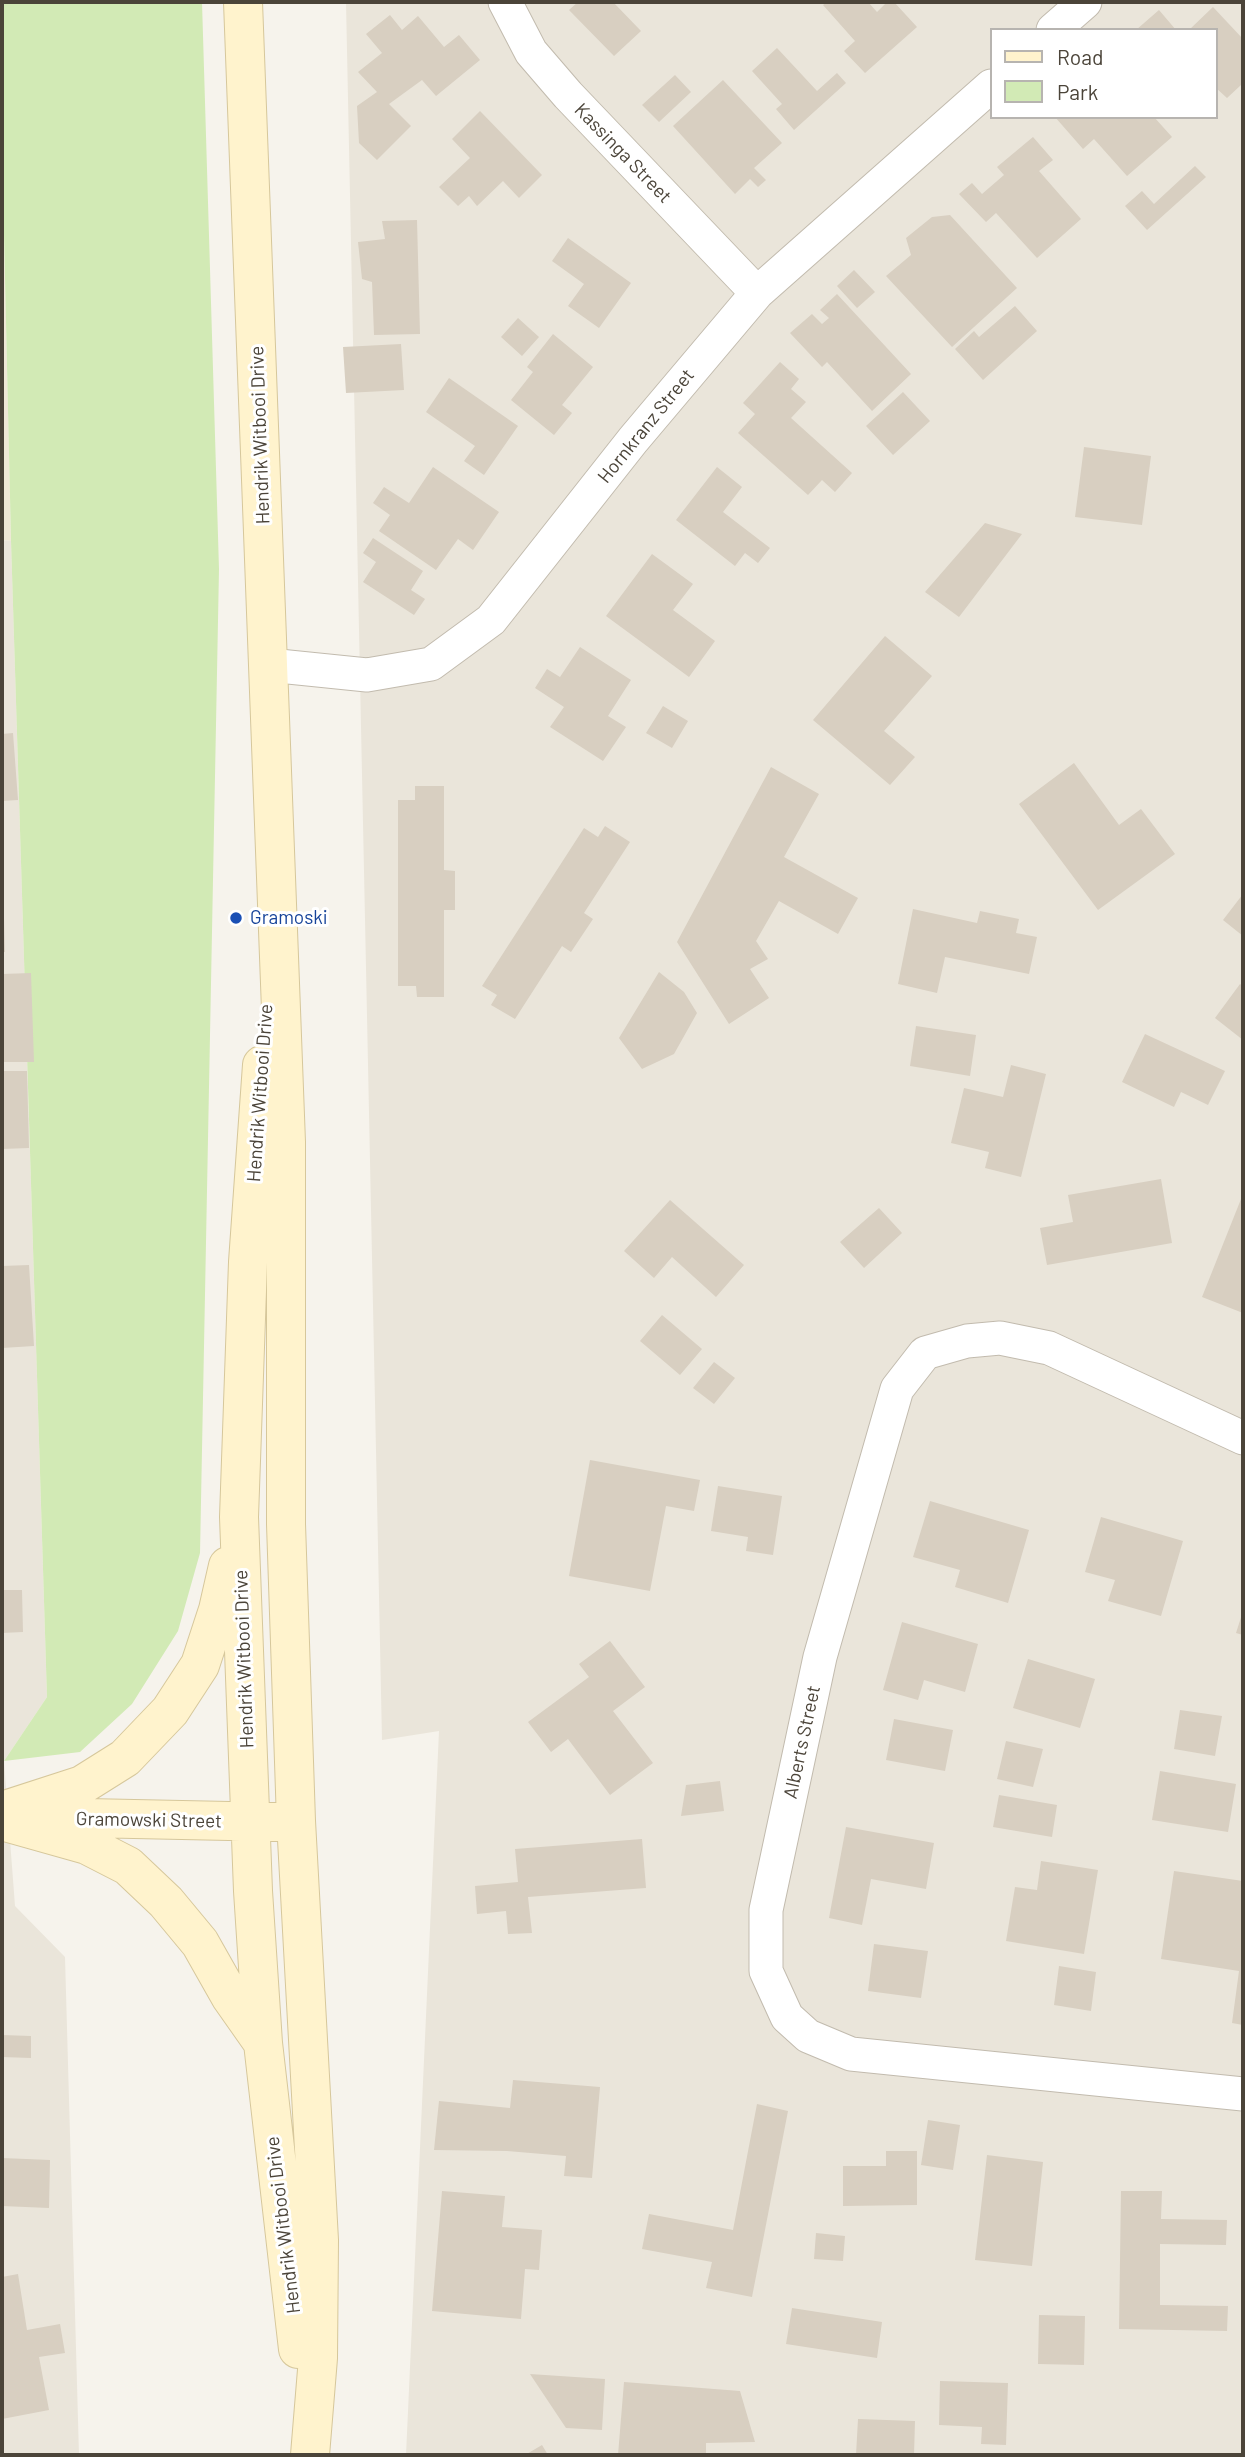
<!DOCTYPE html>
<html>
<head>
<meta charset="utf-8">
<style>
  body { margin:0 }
  #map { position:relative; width:1245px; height:2457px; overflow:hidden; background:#f6f3ec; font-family:Barlow,sans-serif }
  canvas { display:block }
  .frame { position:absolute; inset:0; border:4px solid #4b4439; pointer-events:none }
  .legend { position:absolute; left:990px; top:28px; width:228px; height:91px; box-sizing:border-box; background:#fff; border:2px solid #b7b4b0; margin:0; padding:9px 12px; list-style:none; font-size:21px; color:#4b4439 }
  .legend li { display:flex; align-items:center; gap:14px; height:35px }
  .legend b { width:35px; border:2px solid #b7b4b0 }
</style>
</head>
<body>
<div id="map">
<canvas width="1245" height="2457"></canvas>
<div class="frame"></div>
<ul class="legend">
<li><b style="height:9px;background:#fff3cd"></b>Road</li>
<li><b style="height:19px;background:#d2eab5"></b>Park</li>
</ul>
</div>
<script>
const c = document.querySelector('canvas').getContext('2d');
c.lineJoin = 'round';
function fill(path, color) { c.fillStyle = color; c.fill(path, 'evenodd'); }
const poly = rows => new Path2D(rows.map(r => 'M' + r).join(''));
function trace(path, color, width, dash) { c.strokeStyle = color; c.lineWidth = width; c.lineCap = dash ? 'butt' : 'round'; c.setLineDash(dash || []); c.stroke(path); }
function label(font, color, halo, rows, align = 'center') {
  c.font = font + ' Barlow,sans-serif'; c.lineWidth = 6; c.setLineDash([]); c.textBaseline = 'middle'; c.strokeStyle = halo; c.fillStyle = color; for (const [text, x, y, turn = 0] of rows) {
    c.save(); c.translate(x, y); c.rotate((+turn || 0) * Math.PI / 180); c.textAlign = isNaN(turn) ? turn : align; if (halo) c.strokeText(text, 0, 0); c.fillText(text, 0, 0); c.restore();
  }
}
const residential = poly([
  [346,2,1243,2,1243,2455,406,2455,439,1731,382,1740],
  [991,30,1215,30,1215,117,991,117],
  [2,540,11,541,47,1697,4,1761,15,1906,65,1957,79,2455,2,2455]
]);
const education = poly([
  [2,147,11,541,2,540]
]);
const green = poly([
  [2,2,202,2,219,569,200,1553,178,1631,132,1704,80,1752,4,1761,47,1697,11,541,2,147]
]);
const building = poly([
  [578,2,613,2,641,31,614,56,569,10],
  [827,2,868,2,877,12,887,2,894,2,917,27,865,73,844,51,855,41,823,5],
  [1213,7,1243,39,1243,88,1241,85,1227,98,1215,87,1215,30,1189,30],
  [1159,10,1176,30,1136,30],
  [390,15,402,30,418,16,444,47,459,35,480,60,436,96,422,80,389,104,411,126,377,160,359,143,357,106,377,92,358,72,382,53,366,34],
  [777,48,817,91,837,73,846,83,794,130,776,109,782,104,752,71],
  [675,75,691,92,659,122,642,105],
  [723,80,782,143,754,168,766,180,758,187,750,179,735,194,673,126],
  [480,111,542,175,519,198,503,181,477,206,469,196,458,206,439,187,470,158,452,139],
  [1055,117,1154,117,1172,137,1127,176,1094,139,1083,149],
  [1033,137,1053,160,1039,171,1081,219,1037,258,996,213,986,222,959,194,972,183,982,194,1004,175,997,167],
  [1195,166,1206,177,1147,230,1125,206,1142,191,1154,204],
  [950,215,1017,288,952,347,886,276,911,255,906,238,932,217],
  [417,220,420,334,374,335,372,282,362,279,358,242,385,239,382,221],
  [568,238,631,283,599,328,568,306,584,284,552,261],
  [854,270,875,292,857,308,837,286],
  [837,294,911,374,872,411,827,362,822,367,790,333,812,314,822,324,829,318,820,310],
  [1015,306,1037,331,983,380,955,349,974,331,979,337],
  [518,318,539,337,522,356,501,337],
  [553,334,593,367,562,405,572,413,554,435,511,400,533,372,527,367],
  [401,344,404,390,346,393,343,347],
  [780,362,799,379,791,389,806,402,791,418,852,473,835,492,822,480,808,495,738,433,755,414,743,403],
  [449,378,518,426,484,475,464,461,475,446,426,412],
  [903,392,930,421,893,455,866,426],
  [1084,447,1151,456,1142,525,1075,517],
  [433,467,499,512,473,550,458,539,436,570,379,531,390,515,373,503,384,487,409,503],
  [717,467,742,487,723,512,770,548,758,563,745,553,735,566,676,520],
  [985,523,1022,534,959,617,925,592],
  [373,538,423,571,411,590,425,599,414,615,363,582,376,562,363,553],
  [652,554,693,584,673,610,715,641,689,677,606,616],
  [885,636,932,676,884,731,915,757,890,785,813,720],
  [580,647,631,680,608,716,626,727,603,761,550,727,564,707,535,688,547,669,560,677],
  [663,706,688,721,672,748,646,733],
  [13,733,18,800,2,801,2,734],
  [1074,763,1119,825,1141,809,1175,854,1098,910,1019,804],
  [771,767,819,794,784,857,858,898,838,934,779,901,756,941,768,959,750,969,769,998,729,1024,677,942],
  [415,786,444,786,444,870,455,871,455,910,444,910,444,997,417,997,416,986,398,986,398,800,415,800],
  [605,826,630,842,584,913,593,919,571,952,562,946,515,1019,491,1005,497,995,482,986,584,828,598,837],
  [1243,894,1243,936,1223,920],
  [913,909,977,923,980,911,1019,919,1016,933,1037,937,1029,974,945,957,937,993,898,984],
  [2,918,4,918,5,952,2,952],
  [659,972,684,992,697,1013,674,1054,642,1069,619,1038],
  [31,973,34,1062,2,1062,2,974],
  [1240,984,1243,986,1243,1040,1215,1018],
  [916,1026,976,1035,970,1076,910,1066],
  [1145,1034,1225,1071,1208,1105,1181,1092,1174,1107,1122,1082],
  [1011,1065,1046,1074,1021,1177,985,1168,989,1152,951,1143,964,1088,1003,1097],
  [2,1071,27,1071,29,1148,2,1149],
  [1161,1179,1172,1243,1047,1265,1040,1228,1073,1222,1068,1195],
  [1243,1194,1243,1313,1202,1297],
  [670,1200,744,1265,716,1297,672,1257,654,1278,624,1251],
  [879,1208,902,1233,864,1268,840,1242],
  [29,1265,34,1346,2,1348,2,1266],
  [662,1315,702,1349,680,1375,640,1341],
  [714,1362,735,1378,714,1404,693,1388],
  [590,1460,700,1480,694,1511,666,1506,650,1591,569,1576],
  [718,1486,782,1496,773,1555,746,1551,748,1537,711,1531],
  [930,1501,1029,1530,1008,1603,955,1587,960,1570,913,1557],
  [1101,1517,1183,1541,1161,1616,1108,1601,1115,1580,1085,1572],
  [2,1590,22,1590,23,1632,2,1633],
  [1243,1611,1243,1635,1236,1633],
  [902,1622,978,1644,965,1692,924,1680,918,1700,883,1690],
  [610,1641,645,1687,613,1711,653,1763,610,1795,568,1739,551,1752,528,1722,589,1677,579,1664],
  [1028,1659,1095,1679,1080,1728,1013,1708],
  [1180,1710,1222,1716,1215,1756,1174,1749],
  [894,1719,953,1730,945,1771,886,1760],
  [1006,1741,1043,1749,1033,1787,997,1779],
  [1160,1771,1236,1784,1228,1832,1152,1820],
  [720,1781,724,1811,681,1816,686,1785],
  [999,1795,1057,1805,1052,1837,993,1827],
  [846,1827,934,1843,926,1889,871,1879,862,1925,829,1918],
  [642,1839,646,1888,528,1897,532,1933,508,1934,506,1911,477,1914,475,1886,518,1882,515,1849],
  [1041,1861,1098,1870,1084,1954,1006,1941,1015,1887,1037,1890],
  [1174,1871,1243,1881,1243,2025,1232,2023,1239,1971,1161,1959],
  [874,1944,928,1951,921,1998,868,1991],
  [1059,1966,1096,1972,1091,2011,1054,2005],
  [2,2035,31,2036,31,2058,2,2057],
  [513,2080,600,2087,592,2178,564,2176,566,2156,507,2151,434,2150,439,2101,510,2108],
  [757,2104,788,2111,752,2297,706,2288,712,2262,642,2249,649,2214,733,2230],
  [928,2120,960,2125,953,2170,921,2165],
  [886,2151,917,2151,917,2205,843,2206,843,2166,886,2166],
  [987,2155,1043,2162,1032,2266,975,2260],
  [2,2158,50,2160,49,2208,2,2206],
  [442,2191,505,2196,502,2227,542,2230,539,2270,525,2269,521,2319,432,2311],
  [1121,2191,1162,2191,1161,2219,1227,2220,1226,2245,1160,2244,1160,2305,1228,2306,1227,2331,1119,2329],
  [816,2233,845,2236,843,2261,814,2259],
  [18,2274,27,2330,60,2324,65,2353,39,2357,49,2410,2,2419,2,2277],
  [792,2308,882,2322,877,2358,786,2344],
  [1039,2315,1085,2316,1084,2365,1038,2364],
  [530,2374,605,2379,602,2430,566,2428],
  [940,2381,1008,2383,1006,2445,981,2444,982,2427,939,2425],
  [624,2382,740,2391,755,2442,706,2443,706,2455,618,2455],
  [858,2419,915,2421,914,2455,856,2455],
  [542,2445,548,2455,525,2455]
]);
const street = poly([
  [505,2,531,52,568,95,757,293],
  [1053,30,1085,2],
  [269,665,367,675,431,664,491,620,633,440,757,293,991,86],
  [1243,1438,1049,1348,1000,1338,967,1341,925,1353,897,1389,820,1657,766,1910,766,1971,787,2017,808,2036,851,2054,1243,2094]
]);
const secondary = poly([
  [243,2,286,1142,286,1524,296,1821,319,2240,318,2358,310,2455],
  [262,1065,248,1262,239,1517,253,1891,263,2043,298,2349],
  [2,1811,82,1785,125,1758,170,1711,200,1665,218,1610,228,1566],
  [39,1817,277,1822],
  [2,1821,87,1845,128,1866,166,1902,200,1943,230,1996,263,2043]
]);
const markers = [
  [236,918,7,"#1a4fb4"]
];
const streetNames = [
  ["Kassinga Street",623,153,46],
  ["Hornkranz Street",646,426,-51],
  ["Hendrik Witbooi Drive",260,435,-92],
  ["Hendrik Witbooi Drive",260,1093,-86],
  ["Hendrik Witbooi Drive",244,1659,-92],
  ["Alberts Street",802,1742,-78],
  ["Gramowski Street",149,1820,1],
  ["Hendrik Witbooi Drive",283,2225,-97]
];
const transitNames = [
  ["Gramoski",250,918]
];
fill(residential, '#eae5da');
fill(education, '#efe8d6');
fill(green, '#d2eab5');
fill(building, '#d8cfc1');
trace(street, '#c2bbae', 35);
trace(secondary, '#d6c79b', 40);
trace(street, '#fff', 33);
trace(secondary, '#fff3cd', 38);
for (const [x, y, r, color] of markers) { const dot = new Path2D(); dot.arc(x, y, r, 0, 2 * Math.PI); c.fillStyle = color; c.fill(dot); trace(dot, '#fff', 2.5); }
label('19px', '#4b4439', '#fff', streetNames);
label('19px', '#164399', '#fff', transitNames, 'left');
</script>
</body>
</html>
